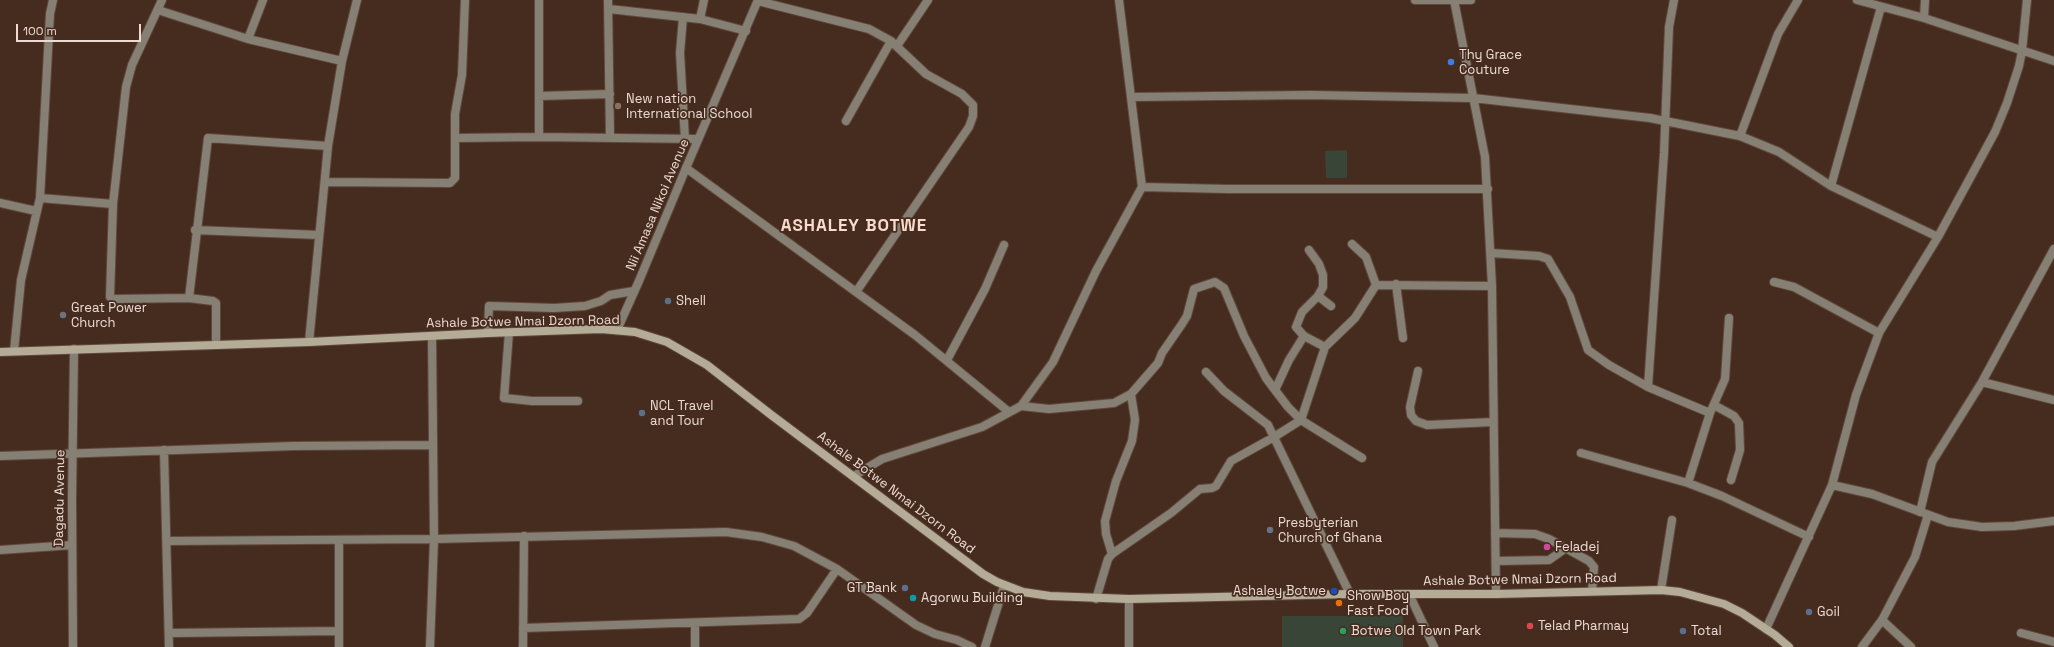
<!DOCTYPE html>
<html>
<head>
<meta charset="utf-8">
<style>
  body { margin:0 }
  #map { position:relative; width:2054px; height:647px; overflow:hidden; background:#462c1f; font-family:"Space Grotesk",sans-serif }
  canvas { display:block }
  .scale { position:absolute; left:16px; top:24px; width:125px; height:18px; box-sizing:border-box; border:2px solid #eddbd3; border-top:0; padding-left:5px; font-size:12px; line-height:14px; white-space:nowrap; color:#eddbd3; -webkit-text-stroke:3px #462c1f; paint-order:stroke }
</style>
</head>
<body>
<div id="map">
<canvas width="2054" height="647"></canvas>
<div class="scale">100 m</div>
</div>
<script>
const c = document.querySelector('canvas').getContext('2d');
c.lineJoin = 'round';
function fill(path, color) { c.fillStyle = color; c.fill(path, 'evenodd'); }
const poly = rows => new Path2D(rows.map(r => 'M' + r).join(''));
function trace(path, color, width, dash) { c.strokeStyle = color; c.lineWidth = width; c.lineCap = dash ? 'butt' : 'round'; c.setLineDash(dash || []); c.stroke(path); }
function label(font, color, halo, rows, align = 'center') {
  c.font = font + ' "Space Grotesk",sans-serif'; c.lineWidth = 3.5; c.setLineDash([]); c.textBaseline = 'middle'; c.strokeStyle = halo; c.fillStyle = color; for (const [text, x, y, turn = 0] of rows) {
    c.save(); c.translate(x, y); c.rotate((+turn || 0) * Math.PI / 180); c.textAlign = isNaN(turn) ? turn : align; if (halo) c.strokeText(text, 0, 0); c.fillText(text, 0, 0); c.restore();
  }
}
const green = poly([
  [1347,150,1347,178,1326,178,1325,151],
  [1282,616,1403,616,1403,647,1282,647]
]);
const minor = poly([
  [162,0,132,65,126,87,113,204,110,297,113,299,189,298,213,301,216,303,216,345],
  [539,0,539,137],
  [608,0,610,138],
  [1119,0,1142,187],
  [1415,0,1471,0],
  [1454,0,1485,157,1492,286,1496,594],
  [1857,0,1924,18,2054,61],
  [758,1,869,29,891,41,926,74,962,94,973,105,973,116,969,127,856,292],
  [609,9,700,19,746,31],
  [158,10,248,39,342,61],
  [683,17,680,53,685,139],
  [1924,18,1925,0],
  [700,19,704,0],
  [248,39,263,0],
  [897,46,928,0],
  [539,96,610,94],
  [1131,97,1310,95,1473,98,1650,118,1740,136,1779,152,1831,186,1938,237],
  [846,121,891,41],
  [1740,136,1778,34,1798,0],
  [455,138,539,137,698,139],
  [686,168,915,335,1009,412],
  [326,182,450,183,455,178,455,114,462,75,465,0],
  [1831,186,1881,7],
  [40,198,113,204],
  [0,203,36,211],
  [195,230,319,235],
  [1352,244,1366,257,1376,285],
  [1309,250,1319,264,1323,275,1323,287,1318,296],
  [1491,253,1539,256,1548,259,1570,297,1588,350,1609,365,1648,387,1710,413],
  [1774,282,1794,287,1879,333],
  [1396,284,1403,338],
  [189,298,208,138,328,146],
  [1331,306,1318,296,1302,312,1296,327,1304,336,1289,360,1275,390,1288,407,1301,420,1362,458],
  [509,332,504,398,532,401,578,401],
  [488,333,489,306,554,308,585,306,601,301,610,295,634,291],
  [1304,336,1325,347],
  [309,342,328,146,342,61,357,0],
  [14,351,21,280,40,198,50,14,53,0],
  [947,360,985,289,1004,245],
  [1418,371,1410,407,1411,415,1416,421,1427,425,1493,422],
  [1206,372,1224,391,1268,425,1350,594],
  [1982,382,2054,400],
  [1648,387,1664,153,1669,27,1674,0],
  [1714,405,1734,416,1739,423,1740,450,1731,480],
  [1021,406,1049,409,1114,403,1131,394,1158,363,1162,353,1182,324,1187,316,1194,289,1215,282,1224,288,1244,336,1266,378,1275,390],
  [164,450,169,647],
  [1581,453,1688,483,1722,496,1809,537],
  [0,456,294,446,432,445],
  [854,476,882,459,982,427,1021,406,1053,362,1096,271,1142,187,1228,189,1488,189],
  [1688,483,1710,413,1725,379,1729,318],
  [1832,485,1872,494,1948,522,1982,527,2014,526,2054,521],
  [1920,512,1932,462,1982,382,2054,249],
  [1495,533,1535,534,1549,539,1589,561,1594,567,1592,591],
  [339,540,339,647],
  [167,541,434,539,726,532,762,537,794,546,837,569,916,625,935,634,957,640,972,647],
  [0,550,72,545],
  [1112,554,1106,534,1105,521,1116,481,1132,441,1135,420,1131,394],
  [1496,561,1549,560,1566,548],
  [1661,590,1672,520],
  [1409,594,1434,647],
  [1096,599,1108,559,1112,554,1171,513,1200,489,1212,488,1216,486,1231,461,1274,437,1301,420,1325,347,1355,318,1376,285,1492,286],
  [1882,620,1911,647],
  [695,623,695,647],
  [523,628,799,619,807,613,837,569],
  [1766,629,1832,485,1856,395,1879,333,1938,237,1995,132,2007,103,2019,66,2022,51,2027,0],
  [169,633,339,631],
  [2021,633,2054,642],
  [73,647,72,500,74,349],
  [430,647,434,539,432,336],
  [523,647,524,536],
  [985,647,1004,586],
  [1129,647,1129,599],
  [1862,647,1882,620,1915,557,1928,515]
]);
const tertiary = poly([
  [617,330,639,281,686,168,758,0]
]);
const secondary = poly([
  [0,352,309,342,488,333,601,329,635,332,667,342,707,365,770,414,983,574,997,582,1023,592,1050,596,1129,599,1350,594,1496,594,1661,590,1680,592,1724,604,1742,613,1775,635,1789,647]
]);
const markers = [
  [1451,62,4,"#3f7fe0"],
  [618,106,4,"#8d6e63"],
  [668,301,4,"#5c6f8a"],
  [63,315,4,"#6b7280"],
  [642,413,4,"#5c6f8a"],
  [1270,530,4,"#6b7280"],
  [1547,547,4,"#d1479c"],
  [905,588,4,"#5c6f8a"],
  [1334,591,4,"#1a4fb4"],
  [913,598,4,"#0f9aa8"],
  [1339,603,4,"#e8710a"],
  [1809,612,4,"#5c6f8a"],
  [1530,626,4,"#e0444e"],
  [1343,631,4,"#2e9e5b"],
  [1683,631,4,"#5c6f8a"]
];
const poiNames = [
  ["Thy Grace",1459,55],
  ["Couture",1459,70],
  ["New nation",626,99],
  ["International School",626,114],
  ["Shell",676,301],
  ["Great Power",71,308],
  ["Church",71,323],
  ["NCL Travel",650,406],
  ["and Tour",650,421],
  ["Presbyterian",1278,523],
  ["Church of Ghana",1278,538],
  ["Feladej",1555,547],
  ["GT Bank",897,588,"right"],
  ["Ashaley Botwe",1326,591,"right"],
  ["Show Boy",1347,596],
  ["Fast Food",1347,611],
  ["Agorwu Building",921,598],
  ["Goil",1817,612],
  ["Telad Pharmay",1538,626],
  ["Botwe Old Town Park",1351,631],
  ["Total",1691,631]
];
const streetNames = [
  ["Nii Amasa Nikoi Avenue",658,205,-67],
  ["Ashale Botwe Nmai Dzorn Road",523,322,-1],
  ["Ashale Botwe Nmai Dzorn Road",896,493,37],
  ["Dagadu Avenue",60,498,-89],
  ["Ashale Botwe Nmai Dzorn Road",1520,580,-1]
];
const districtNames = [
  ["ASHALEY BOTWE",854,226]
];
fill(green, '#384537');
trace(minor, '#61483c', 10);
trace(tertiary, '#61483c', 10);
trace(secondary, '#61483c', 10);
trace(minor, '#858073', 8);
trace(tertiary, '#858073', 8);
trace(secondary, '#b4ac97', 8);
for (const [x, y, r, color] of markers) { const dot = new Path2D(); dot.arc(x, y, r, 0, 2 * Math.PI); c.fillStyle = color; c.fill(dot); trace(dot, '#462c1f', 1.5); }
label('13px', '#eddbd3', '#462c1f', poiNames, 'left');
label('13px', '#eddbd3', '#462c1f', streetNames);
c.letterSpacing = '1px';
label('bold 17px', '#f9dbcb', '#462c1f', districtNames);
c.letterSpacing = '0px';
</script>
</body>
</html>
